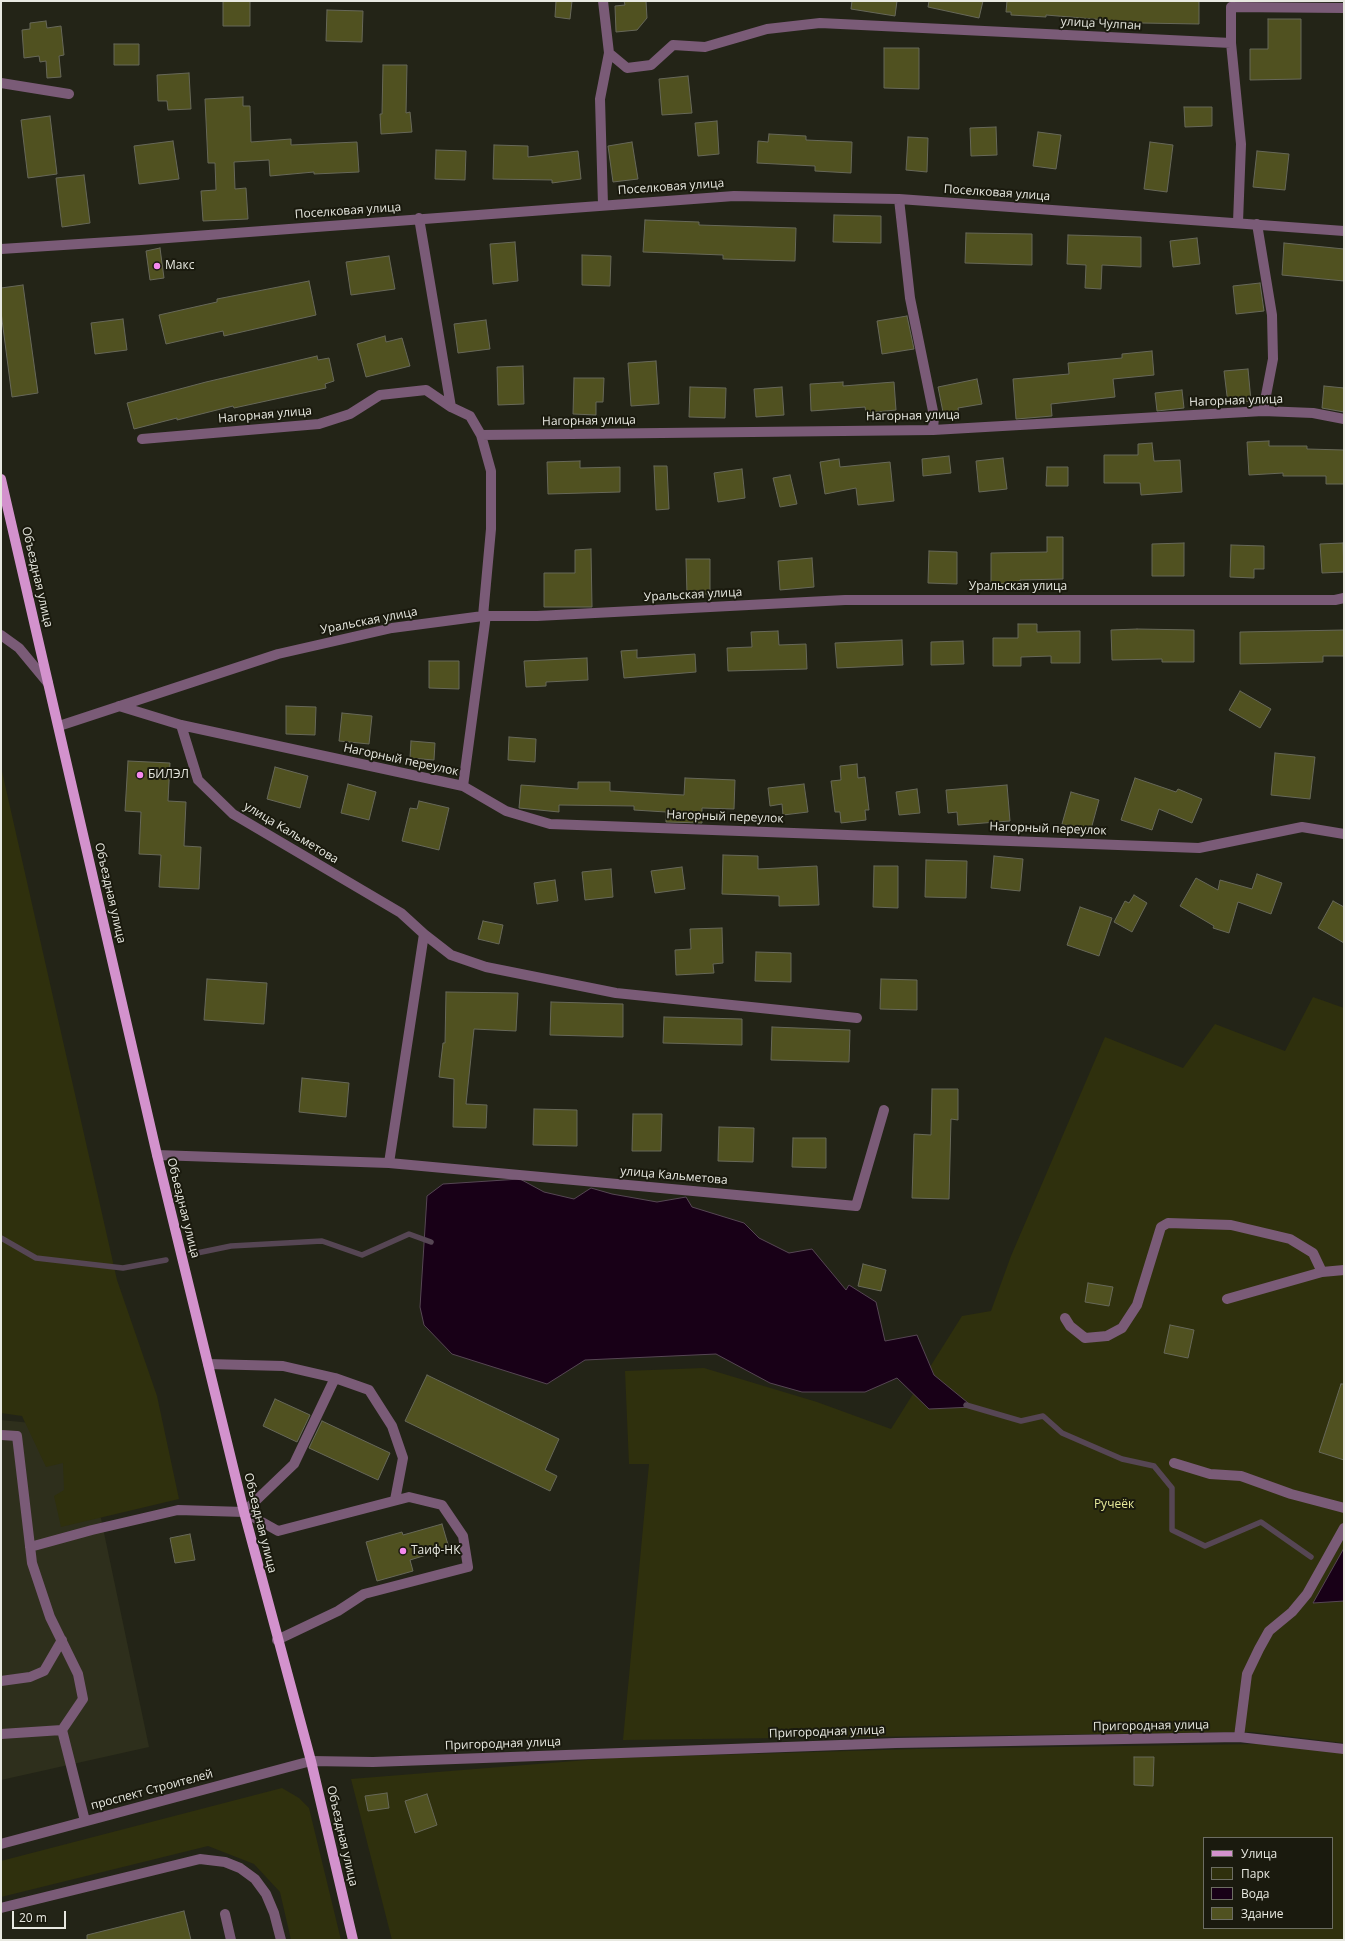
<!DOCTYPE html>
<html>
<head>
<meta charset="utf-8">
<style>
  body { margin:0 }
  #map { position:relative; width:1345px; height:1941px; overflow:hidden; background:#232417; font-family:"Open Sans",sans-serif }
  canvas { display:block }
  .frame { position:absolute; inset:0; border:2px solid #e8e9e1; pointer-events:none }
  .legend { position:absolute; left:1203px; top:1837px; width:130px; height:92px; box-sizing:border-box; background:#1a1a0e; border:1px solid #6c6d62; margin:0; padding:5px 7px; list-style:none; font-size:12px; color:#e8e9e1 }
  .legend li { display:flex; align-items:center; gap:8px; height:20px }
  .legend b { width:20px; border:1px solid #6c6d62 }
  .scale { position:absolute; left:12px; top:1911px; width:54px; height:18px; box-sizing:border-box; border:2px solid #e8e9e1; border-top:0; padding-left:5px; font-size:12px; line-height:14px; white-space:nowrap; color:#e8e9e1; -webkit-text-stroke:3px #1a1a0e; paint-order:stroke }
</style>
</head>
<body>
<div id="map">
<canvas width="1345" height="1941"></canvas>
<div class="frame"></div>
<ul class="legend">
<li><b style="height:5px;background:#d392cd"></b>Улица</li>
<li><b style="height:11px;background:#2f300d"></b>Парк</li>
<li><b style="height:11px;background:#180017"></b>Вода</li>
<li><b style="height:11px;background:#505120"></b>Здание</li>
</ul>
<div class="scale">20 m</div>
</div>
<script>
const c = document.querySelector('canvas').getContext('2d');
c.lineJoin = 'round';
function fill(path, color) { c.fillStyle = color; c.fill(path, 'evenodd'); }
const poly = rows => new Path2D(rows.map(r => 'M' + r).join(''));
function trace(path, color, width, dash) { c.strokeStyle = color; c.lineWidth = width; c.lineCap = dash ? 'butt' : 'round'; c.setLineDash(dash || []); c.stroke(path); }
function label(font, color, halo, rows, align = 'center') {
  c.font = font + ' "Open Sans",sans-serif'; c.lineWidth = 4; c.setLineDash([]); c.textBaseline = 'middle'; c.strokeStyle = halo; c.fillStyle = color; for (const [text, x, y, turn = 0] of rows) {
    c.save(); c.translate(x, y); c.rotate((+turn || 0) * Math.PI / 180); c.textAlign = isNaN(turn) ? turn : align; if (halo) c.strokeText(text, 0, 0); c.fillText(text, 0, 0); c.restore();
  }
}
const built = poly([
  [1,1420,82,1428,149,1747,1,1780]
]);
const green = poly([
  [1,767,117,1280,157,1396,179,1499,61,1527,54,1496,64,1490,63,1463,46,1467,22,1416,1,1413],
  [1313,997,1344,1008,1344,1743,1252,1732,623,1740,649,1464,629,1464,625,1371,704,1368,817,1402,891,1429,962,1316,991,1311,1011,1256,1105,1037,1183,1068,1215,1024,1285,1051],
  [1260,1744,1344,1749,1344,1940,392,1940,351,1779,612,1758,916,1749],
  [1204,1838,1332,1838,1332,1928,1204,1928],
  [282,1788,299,1798,309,1808,341,1940,291,1940,280,1892,254,1864,208,1846,1,1897,1,1861]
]);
const water = poly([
  [520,1179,544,1192,574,1199,591,1188,612,1194,657,1202,686,1197,692,1207,744,1223,759,1238,789,1253,812,1249,846,1290,849,1285,876,1302,885,1341,917,1335,934,1375,973,1407,929,1409,897,1378,865,1392,802,1392,770,1383,716,1354,585,1360,547,1384,452,1354,424,1325,420,1307,427,1196,443,1184,520,1179],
  [1344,1548,1344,1601,1313,1603,1344,1548]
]);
const stream = poly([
  [1,1238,36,1258,123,1268,166,1260],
  [197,1253,231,1246,322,1241,362,1255,409,1234,431,1242],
  [966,1405,1021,1421,1043,1416,1062,1433,1122,1459,1154,1466,1172,1488,1172,1530,1205,1546,1261,1522,1311,1557]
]);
const building = poly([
  [223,1,250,1,250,26,223,26,223,1],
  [556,1,572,1,570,19,555,17,556,1],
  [624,1,646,1,647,18,637,30,616,32,615,6,625,5,624,1],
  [852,1,897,1,895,16,851,9,852,1],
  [929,1,983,1,979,18,928,7,929,1],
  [1007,1,1199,1,1199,24,1141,23,1046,15,1046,17,1011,15,1011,12,1006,12,1007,1],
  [327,10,363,11,362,42,326,41,327,10],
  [1268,19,1301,19,1301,79,1250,80,1250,49,1268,49,1268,19],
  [46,21,47,28,61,26,64,55,59,56,61,77,47,78,46,61,40,62,39,56,24,58,22,30,30,29,30,23,46,21],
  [114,44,139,44,139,65,114,65,114,44],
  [884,48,919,48,919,89,884,88,884,48],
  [383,65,407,65,406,113,410,112,412,132,381,134,380,114,382,114,383,65],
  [189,73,191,109,168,110,167,101,158,101,157,75,189,73],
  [688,76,692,113,662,115,659,79,688,76],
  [243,97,243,106,250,106,251,142,291,139,291,145,357,142,359,172,314,174,314,172,270,176,269,160,234,162,235,189,246,188,248,219,203,221,201,191,216,190,215,163,208,163,205,99,243,97],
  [1184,107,1212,107,1212,126,1185,127,1184,107],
  [50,116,57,174,28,178,21,120,50,116],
  [717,121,719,154,698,156,695,123,717,121],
  [996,127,997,155,971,156,970,128,996,127],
  [1038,132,1061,135,1056,169,1033,166,1038,132],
  [769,134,806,136,806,140,852,142,851,173,815,171,815,166,757,163,758,141,768,142,769,134],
  [908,137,928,138,927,172,906,170,908,137],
  [173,141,179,179,139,184,134,146,173,141],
  [632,142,638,179,613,182,608,146,632,142],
  [1150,142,1173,145,1167,192,1144,189,1150,142],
  [494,145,528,146,528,157,578,151,581,179,552,183,552,180,493,179,494,145],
  [436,150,466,151,465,180,435,179,436,150],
  [1257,151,1289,154,1285,190,1253,187,1257,151],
  [84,175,90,223,62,227,56,178,84,175],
  [834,215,881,216,881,243,833,242,834,215],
  [645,220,699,222,699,225,796,228,795,261,723,259,723,255,643,252,645,220],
  [966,233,1032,234,1032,265,965,263,966,233],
  [1068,235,1141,237,1141,267,1102,265,1101,289,1085,288,1086,265,1067,264,1068,235],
  [1197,238,1200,264,1173,267,1170,241,1197,238],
  [515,242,518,281,493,284,490,244,515,242],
  [1284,243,1344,249,1344,281,1282,275,1284,243],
  [160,248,164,278,150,280,146,251,160,248],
  [582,255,611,256,610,286,582,285,582,255],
  [389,256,395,289,351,295,346,262,389,256],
  [309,281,316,315,224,336,223,331,166,344,159,315,217,302,217,299,309,281],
  [1260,283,1264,311,1236,314,1233,286,1260,283],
  [23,285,38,393,12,397,1,312,1,288,23,285],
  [907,316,914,349,882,354,877,321,907,316],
  [123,319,127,350,95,354,91,323,123,319],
  [486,320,490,349,458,353,454,324,486,320],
  [385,336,386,342,402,338,410,366,366,377,357,344,385,336],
  [1152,351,1154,375,1113,379,1115,397,1051,404,1052,416,1016,419,1013,379,1069,374,1068,363,1122,358,1122,354,1152,351],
  [317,356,318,360,329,358,334,381,325,384,326,388,234,408,233,406,177,420,177,418,134,429,127,403,206,382,317,356],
  [656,361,659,404,631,406,628,363,656,361],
  [523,366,524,404,498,405,497,367,523,366],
  [1248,369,1251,401,1228,404,1224,371,1248,369],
  [574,378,604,378,603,402,596,402,596,415,573,414,574,378],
  [977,379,982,404,958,408,959,414,944,417,938,387,977,379],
  [843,382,843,386,894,382,896,410,866,413,865,407,811,411,810,384,843,382],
  [1324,386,1344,388,1344,412,1322,408,1324,386],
  [690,387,726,388,725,418,689,417,690,387],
  [782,387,784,415,756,417,754,389,782,387],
  [1182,390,1184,408,1157,411,1155,393,1182,390],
  [1269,441,1269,446,1307,446,1307,449,1344,450,1344,484,1326,484,1326,476,1283,476,1283,473,1249,475,1247,442,1269,441],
  [1152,443,1154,461,1180,460,1182,492,1141,495,1140,483,1104,483,1104,455,1138,455,1138,444,1152,443],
  [949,456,951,473,923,476,922,459,949,456],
  [1003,458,1007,489,979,492,976,461,1003,458],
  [839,459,840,467,890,462,894,501,858,505,856,488,825,494,820,462,839,459],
  [580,461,580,468,620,467,620,492,548,494,547,462,580,461],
  [654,466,667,466,669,509,656,510,654,466],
  [1047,467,1068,467,1068,486,1046,486,1047,467],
  [742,469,745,498,718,502,714,473,742,469],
  [790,475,797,504,780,507,773,478,790,475],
  [1047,537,1063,537,1063,579,1020,580,1020,583,991,584,991,553,1047,552,1047,537],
  [1184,543,1184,576,1152,576,1152,544,1184,543],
  [1343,543,1344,572,1322,573,1320,544,1343,543],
  [1231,545,1264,546,1264,569,1254,569,1254,578,1230,577,1231,545],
  [591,549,592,607,544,607,544,573,575,573,575,550,591,549],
  [929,551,957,552,957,584,928,583,929,551],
  [812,558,814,587,780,590,778,561,812,558],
  [686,559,710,559,710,594,687,594,686,559],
  [1018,624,1037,624,1037,632,1080,631,1080,663,1051,663,1051,656,1021,657,1021,666,993,666,993,638,1018,638,1018,624],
  [1137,629,1194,630,1194,662,1162,662,1162,659,1112,660,1111,630,1137,629],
  [1344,630,1344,656,1323,656,1323,662,1240,664,1240,632,1344,630],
  [778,631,779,645,806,644,807,669,728,671,727,648,752,647,751,632,778,631],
  [902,640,903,665,837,668,835,643,902,640],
  [963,641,964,664,931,665,931,642,963,641],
  [637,650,637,658,695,654,696,672,624,678,621,651,637,650],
  [587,658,588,680,546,682,546,686,526,687,524,661,587,658],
  [429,661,459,661,459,689,429,688,429,661],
  [1240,691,1271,709,1260,728,1229,710,1240,691],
  [286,706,316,707,315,735,286,734,286,706],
  [342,713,372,716,369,744,339,741,342,713],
  [509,737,536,739,535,762,508,760,509,737],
  [411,741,435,743,434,760,410,758,411,741],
  [1275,753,1315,757,1310,799,1271,795,1275,753],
  [128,761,170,763,168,801,186,802,184,846,201,847,199,889,159,887,161,855,139,854,141,812,125,811,128,761],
  [857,764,858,778,865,777,869,810,865,810,866,820,841,823,840,812,835,812,831,781,841,780,840,766,857,764],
  [275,767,308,776,300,808,267,799,275,767],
  [685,778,735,780,734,809,702,808,702,823,666,822,666,812,634,810,634,806,559,805,559,812,519,808,521,785,578,789,578,782,610,782,610,791,684,795,685,778],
  [1135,778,1176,792,1178,789,1202,799,1192,823,1159,809,1152,830,1121,820,1135,778],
  [348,784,376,792,369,820,341,813,348,784],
  [804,784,808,812,783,815,782,804,770,806,768,788,804,784],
  [1007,785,1010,821,958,825,957,812,948,813,946,790,1007,785],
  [917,789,920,813,899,815,896,792,917,789],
  [1071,792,1099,800,1090,833,1062,824,1071,792],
  [419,801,449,808,439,850,402,841,410,808,417,809,419,801],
  [723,855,758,856,758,869,817,866,819,905,779,906,779,896,722,894,723,855],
  [994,856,1023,859,1020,891,991,888,994,856],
  [926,860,967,861,966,898,925,897,926,860],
  [874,866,898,866,898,908,873,907,874,866],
  [682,867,685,889,655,893,651,871,682,867],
  [611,869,613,897,585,900,582,872,611,869],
  [1257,874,1282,883,1271,914,1238,902,1229,933,1213,928,1214,926,1180,906,1196,878,1218,890,1220,880,1252,889,1257,874],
  [555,880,558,901,537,904,534,883,555,880],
  [1134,895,1147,903,1132,932,1114,922,1125,901,1129,903,1134,895],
  [1333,901,1344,907,1344,943,1318,928,1333,901],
  [1080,907,1112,918,1099,956,1067,945,1080,907],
  [483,921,503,925,499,944,478,939,483,921],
  [722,928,723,963,713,964,714,973,676,975,675,950,691,949,690,929,722,928],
  [756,952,791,953,791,982,755,981,756,952],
  [207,979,267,983,264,1024,204,1020,207,979],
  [881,979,917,980,917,1010,880,1009,881,979],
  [446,992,518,993,516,1031,474,1029,466,1104,487,1105,486,1128,453,1127,454,1079,439,1077,443,1043,445,1043,446,992],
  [551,1002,623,1004,623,1037,550,1035,551,1002],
  [664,1017,742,1019,742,1045,663,1043,664,1017],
  [772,1027,850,1030,849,1062,771,1060,772,1027],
  [302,1078,349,1083,346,1117,299,1112,302,1078],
  [932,1089,958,1089,958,1120,951,1119,949,1199,912,1198,914,1134,931,1135,932,1089],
  [534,1109,577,1110,577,1146,533,1145,534,1109],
  [633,1114,662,1114,661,1151,632,1151,633,1114],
  [719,1127,754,1128,753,1162,718,1161,719,1127],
  [793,1138,826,1138,826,1168,792,1167,793,1138],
  [863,1264,886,1270,881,1291,858,1286,863,1264],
  [1088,1283,1113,1287,1109,1306,1085,1302,1088,1283],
  [1170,1325,1194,1330,1188,1358,1164,1353,1170,1325],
  [427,1375,559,1439,545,1470,557,1476,550,1491,405,1421,427,1375],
  [1341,1384,1344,1384,1344,1460,1319,1452,1341,1384],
  [275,1399,310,1415,297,1442,263,1426,275,1399],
  [322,1421,390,1453,378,1480,309,1448,322,1421],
  [442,1524,449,1548,410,1560,413,1571,377,1581,366,1542,402,1532,403,1535,442,1524],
  [190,1534,195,1560,175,1563,170,1538,190,1534],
  [1134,1757,1154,1757,1153,1786,1134,1785,1134,1757],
  [387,1793,389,1808,368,1811,365,1796,387,1793],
  [427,1794,437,1825,415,1833,405,1801,427,1794],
  [184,1911,191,1940,87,1940,87,1935,184,1911]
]);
const minor = poly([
  [603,1,609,53,600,99,603,205],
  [1231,43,1241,144,1238,222],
  [609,53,627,68,651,65,673,45,705,47,767,29,820,23,1231,43,1231,7,1344,8],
  [1,83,69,94],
  [899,199,910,298,934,416,933,430],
  [419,218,451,407,470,416,481,435,491,471,491,529,483,616],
  [1257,224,1272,315,1273,359,1263,411],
  [1,249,141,240,734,196,899,199,1344,231],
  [481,435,933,430,1263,411,1313,413,1344,419],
  [142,439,319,424,350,414,380,395,426,390,451,407],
  [1,635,19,648,48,683],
  [119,706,181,725,463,786,506,811,550,824,1199,848,1302,827,1344,834],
  [181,725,198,780,233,814,401,913,424,934,451,955,486,967,616,993,857,1018],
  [59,726,278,654,392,628,483,616,537,616,845,600,1335,600,1344,598],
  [463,786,486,615],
  [157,1155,389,1163,856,1206,884,1110],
  [389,1163,424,934],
  [1227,1299,1322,1272,1344,1270],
  [1065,1318,1070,1326,1085,1338,1107,1336,1122,1328,1137,1305,1161,1227,1168,1223,1231,1225,1290,1239,1313,1253,1322,1272],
  [208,1364,283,1366,335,1378,369,1390,392,1426,403,1458,395,1500],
  [1,1435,17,1436,32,1563,50,1617,78,1674,83,1699,62,1730],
  [1174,1463,1210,1474,1241,1476,1291,1494,1344,1508],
  [244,1512,294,1464,335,1378],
  [30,1547,92,1530,178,1510,244,1512,278,1531,409,1497,442,1505,463,1536,468,1567,364,1594,338,1611,277,1640],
  [1,1681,30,1677,44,1671,62,1640],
  [1,1734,62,1730,85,1821],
  [1239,1737,1247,1674,1259,1649,1269,1631,1292,1612,1307,1594,1344,1528],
  [1,1844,311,1761,373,1762,896,1743,1239,1737,1344,1749],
  [1,1908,200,1859,225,1862,240,1868,255,1879,266,1894,274,1913,281,1940],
  [225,1914,231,1940]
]);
const major = poly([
  [1,479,157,1155,244,1512,311,1761,353,1940]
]);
const markers = [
  [157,266,4,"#f689ed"],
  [140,775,4,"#f689ed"],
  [403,1551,4,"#f689ed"]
];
const streetNames = [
  ["улица Чулпан",1101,24,3],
  ["Поселковая улица",671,187,-4],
  ["Поселковая улица",997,193,4],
  ["Поселковая улица",348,211,-4],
  ["Нагорная улица",1236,401,-2],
  ["Нагорная улица",265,415,-5],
  ["Нагорная улица",913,416,-1],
  ["Нагорная улица",589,421,-1],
  ["Объездная улица",37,577,77],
  ["Уральская улица",1018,587],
  ["Уральская улица",693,595,-3],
  ["Уральская улица",369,621,-11],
  ["Нагорный переулок",401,760,12],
  ["Нагорный переулок",725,817,2],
  ["Нагорный переулок",1048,829,2],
  ["улица Кальметова",291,833,31],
  ["Объездная улица",110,893,77],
  ["улица Кальметова",674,1176,5],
  ["Объездная улица",183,1208,76],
  ["Объездная улица",260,1523,76],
  ["Пригородная улица",1151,1726,-1],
  ["Пригородная улица",827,1732,-2],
  ["Пригородная улица",503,1744,-2],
  ["проспект Строителей",152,1790,-15],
  ["Объездная улица",342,1836,77]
];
const poiNames = [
  ["Макс",165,266],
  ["БИЛЭЛ",148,775],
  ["Таиф-НК",411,1551]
];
const parkNames = [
  ["Ручеёк",1114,1505]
];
fill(built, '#2e2f1c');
fill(green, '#2f300d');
fill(water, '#180017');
trace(water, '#564654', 1);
trace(stream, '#564654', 5.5);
fill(building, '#505120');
trace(building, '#676859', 1);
trace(minor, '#7a5b77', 10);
trace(major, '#d392cd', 10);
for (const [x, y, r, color] of markers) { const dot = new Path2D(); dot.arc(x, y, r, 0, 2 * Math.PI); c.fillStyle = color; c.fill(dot); trace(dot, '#1a1a0e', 1.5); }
label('12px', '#e8e9e1', '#1a1a0e', streetNames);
label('12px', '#e8e9e1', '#1a1a0e', poiNames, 'left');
label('12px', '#e6e99a', '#1a1a0e', parkNames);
</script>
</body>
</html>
